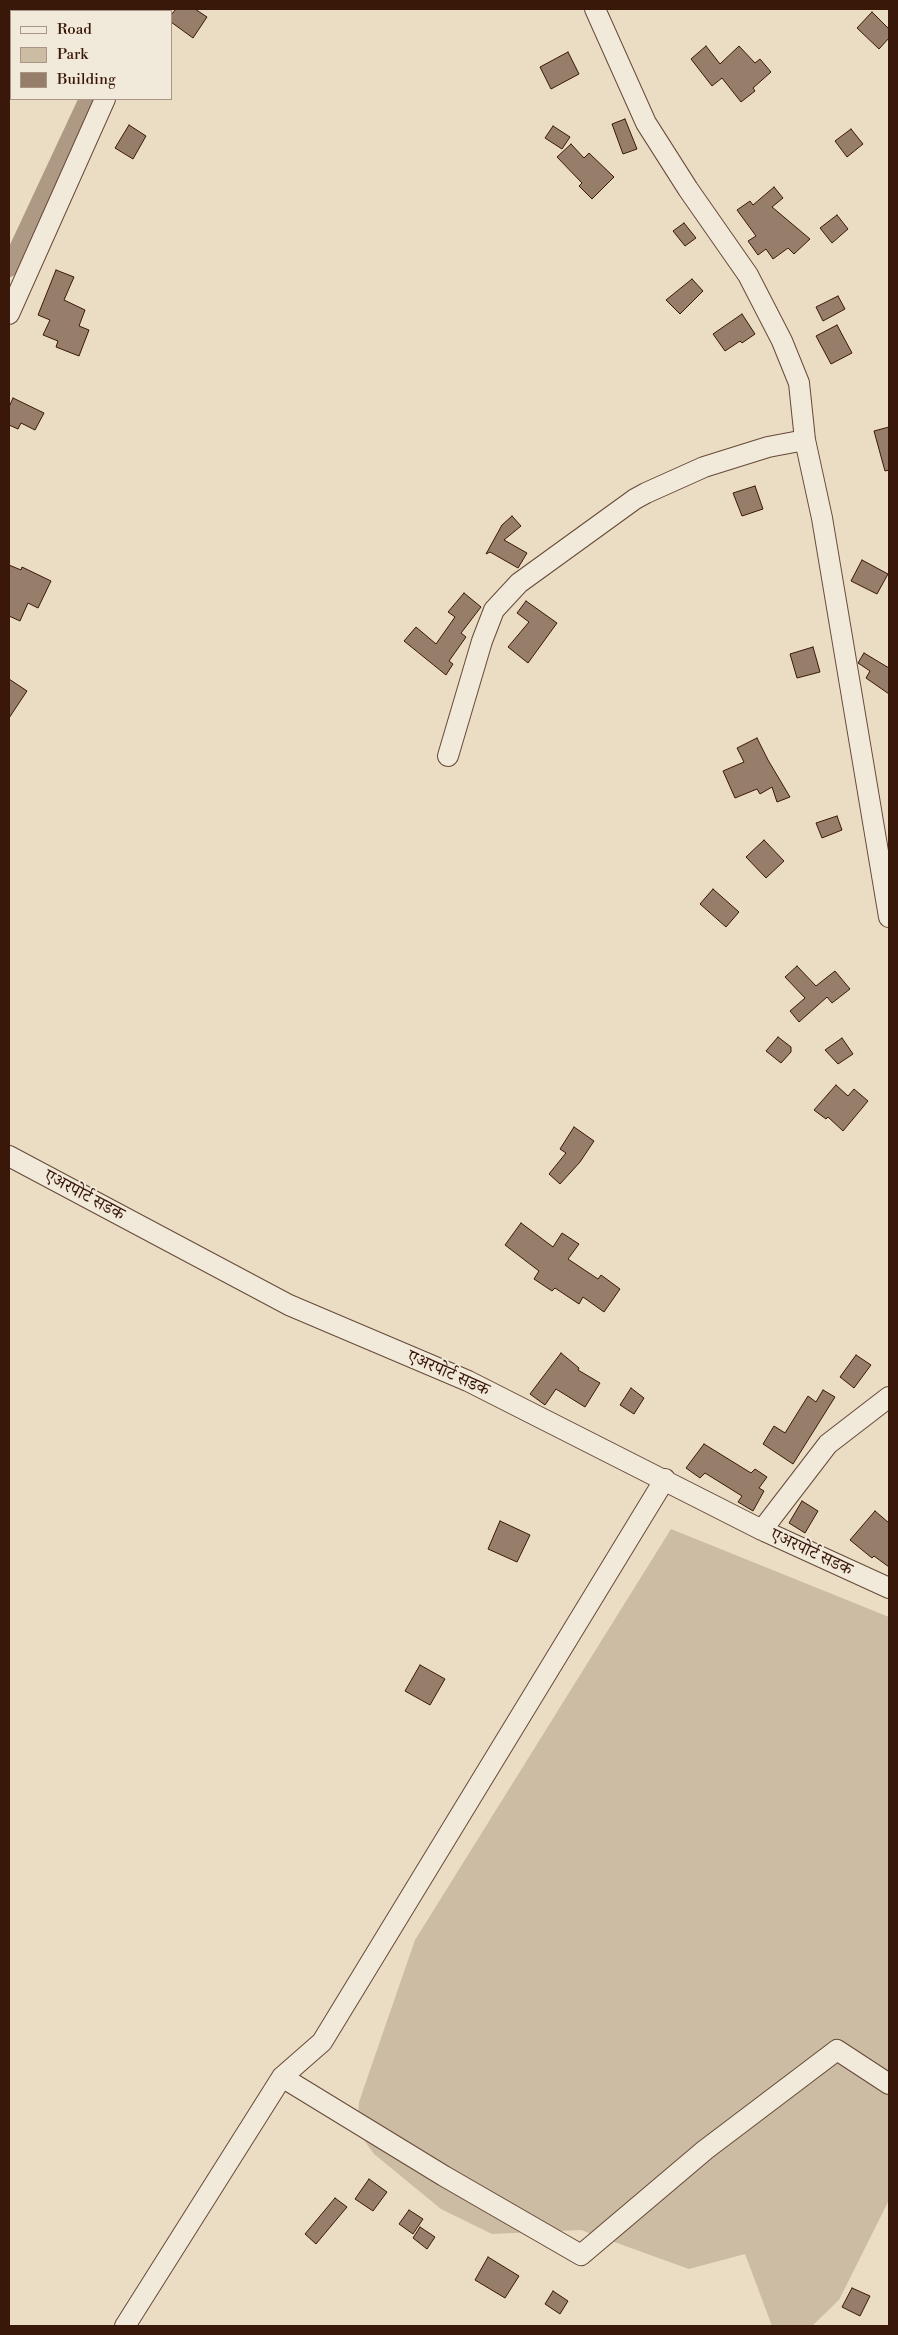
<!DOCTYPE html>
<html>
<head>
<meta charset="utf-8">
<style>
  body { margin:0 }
  #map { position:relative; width:898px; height:2335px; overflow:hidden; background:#eaddc4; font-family:"Libre Bodoni",serif }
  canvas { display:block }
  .frame { position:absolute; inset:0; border:10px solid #3a1809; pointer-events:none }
  .legend { position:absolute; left:10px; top:10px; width:162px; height:90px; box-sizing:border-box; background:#f1e9d9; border:1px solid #a89586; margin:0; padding:6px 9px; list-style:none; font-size:15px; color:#3a1809 }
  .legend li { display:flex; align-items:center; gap:10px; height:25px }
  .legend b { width:25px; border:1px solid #a89586 }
</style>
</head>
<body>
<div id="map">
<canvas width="898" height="2335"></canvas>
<div class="frame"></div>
<ul class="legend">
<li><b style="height:6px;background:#f1e9d9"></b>Road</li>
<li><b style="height:14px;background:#ccbca4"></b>Park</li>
<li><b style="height:14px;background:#967e6a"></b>Building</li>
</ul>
</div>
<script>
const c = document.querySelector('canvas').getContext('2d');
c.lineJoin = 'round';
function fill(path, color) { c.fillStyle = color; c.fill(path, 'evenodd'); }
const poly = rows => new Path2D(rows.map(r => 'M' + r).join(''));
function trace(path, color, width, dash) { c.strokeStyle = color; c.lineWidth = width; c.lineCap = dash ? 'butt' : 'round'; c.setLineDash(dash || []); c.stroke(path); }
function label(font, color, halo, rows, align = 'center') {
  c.font = font + ' "Libre Bodoni","Noto Serif Devanagari",serif'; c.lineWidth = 4; c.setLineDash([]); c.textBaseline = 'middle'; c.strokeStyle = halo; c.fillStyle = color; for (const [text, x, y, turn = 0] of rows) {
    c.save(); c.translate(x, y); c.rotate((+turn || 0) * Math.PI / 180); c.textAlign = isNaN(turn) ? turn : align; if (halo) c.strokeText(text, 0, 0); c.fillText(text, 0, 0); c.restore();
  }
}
const green = poly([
  [671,1529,889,1617,889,2200,839,2300,812,2326,772,2326,745,2254,689,2269,581,2230,492,2234,441,2209,374,2154,357,2130,359,2102,415,1940]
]);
const canal = poly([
  [122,11,123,9],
  [9,268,88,99]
]);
const building = poly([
  [176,9,195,9,207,17,193,38,171,22,171,15,176,9],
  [872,12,889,29,889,38,879,49,857,28,872,12],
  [706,46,720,64,739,46,755,63,760,59,771,72,753,88,755,91,741,102,722,78,712,86,691,59,706,46],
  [568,52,579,74,551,89,540,67,568,52],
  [625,119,637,149,623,154,612,124,625,119],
  [129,125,146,136,133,159,115,148,129,125],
  [553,126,570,137,562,149,545,138,553,126],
  [851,129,863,144,847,157,835,141,851,129],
  [571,144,584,158,589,153,614,177,592,199,579,186,582,183,557,157,571,144],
  [774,187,783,198,772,207,810,239,794,254,788,248,773,259,766,249,758,255,748,241,756,236,737,210,750,201,753,205,774,187],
  [837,215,848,229,832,243,820,228,837,215],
  [684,223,696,238,685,246,673,231,684,223],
  [56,270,74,277,64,300,85,310,79,326,89,330,79,356,56,347,58,341,43,335,50,320,38,315,56,270],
  [692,279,703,291,680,314,666,300,692,279],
  [838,296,845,309,823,321,816,307,838,296],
  [742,314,755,334,742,343,740,341,725,351,713,334,742,314],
  [837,325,852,353,831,364,816,336,837,325],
  [13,398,44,413,35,430,21,423,18,429,9,425,9,407,13,398],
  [889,427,889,470,885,471,874,431,889,427],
  [755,486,763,509,742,516,733,493,755,486],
  [512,516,521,526,504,540,527,553,518,568,490,552,486,554,502,525,512,516],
  [862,560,888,574,877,594,851,581,862,560],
  [9,565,21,570,22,567,51,581,38,608,28,603,20,621,9,616,9,565],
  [464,593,481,607,461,633,466,637,449,661,453,664,446,675,404,641,416,627,436,644,455,617,448,612,464,593],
  [526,601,557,623,528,663,508,647,529,622,517,613,526,601],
  [813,647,820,672,797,678,790,654,813,647],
  [864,653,889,668,889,694,866,678,870,671,858,663,864,653],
  [9,679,27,691,9,718,9,679],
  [757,738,768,760,790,797,777,802,772,787,760,794,757,789,735,798,723,771,744,762,737,748,757,738],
  [837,816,842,830,822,838,816,823,837,816],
  [764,840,784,861,766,878,746,857,764,840],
  [713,889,739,912,726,927,700,904,713,889],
  [797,966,816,986,835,971,850,989,832,1003,827,997,799,1022,790,1011,805,998,785,977,797,966],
  [778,1037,791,1047,791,1052,781,1063,766,1051,778,1037],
  [842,1038,853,1054,838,1064,825,1050,842,1038],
  [836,1085,848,1096,854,1089,868,1101,843,1131,828,1117,826,1119,814,1110,836,1085],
  [574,1127,594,1141,580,1162,560,1184,549,1174,566,1153,560,1149,574,1127],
  [521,1223,553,1247,562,1233,579,1244,568,1259,598,1279,601,1275,620,1289,604,1312,583,1297,579,1304,555,1288,552,1291,534,1279,539,1271,505,1245,521,1223],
  [561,1353,579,1368,578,1370,600,1383,585,1407,556,1389,545,1405,530,1394,561,1353],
  [856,1355,871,1365,854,1388,840,1377,856,1355],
  [631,1388,644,1398,634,1414,620,1405,631,1388],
  [823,1390,835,1397,793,1464,763,1444,774,1426,785,1433,808,1396,816,1402,823,1390],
  [704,1444,751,1473,755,1469,767,1477,759,1488,764,1491,753,1511,738,1502,742,1496,705,1473,700,1478,686,1468,704,1444],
  [802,1501,818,1511,805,1533,789,1523,802,1501],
  [875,1511,889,1523,889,1567,874,1556,872,1558,850,1540,875,1511],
  [500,1521,530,1535,517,1562,488,1549,500,1521],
  [420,1665,445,1679,430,1705,405,1691,420,1665],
  [369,2179,387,2192,373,2211,355,2199,369,2179],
  [335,2198,347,2207,316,2244,305,2234,335,2198],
  [409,2210,423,2219,413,2234,399,2224,409,2210],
  [420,2227,435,2237,427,2249,413,2238,420,2227],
  [488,2257,519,2276,505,2298,475,2280,488,2257],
  [852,2288,870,2296,860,2316,842,2307,852,2288],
  [553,2291,568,2301,560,2314,545,2304,553,2291]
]);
const street = poly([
  [595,9,646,123,688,189,748,275,782,341,799,383,805,440,822,518,889,917],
  [139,11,140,9],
  [9,314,105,99],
  [448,756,482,641,494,610,519,583,635,499,646,493,704,467,768,447,805,440],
  [9,1156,289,1305,468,1381,762,1530,889,1588],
  [762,1530,828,1444,889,1397],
  [282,2077,444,2176,581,2255,705,2150,837,2050,889,2084],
  [125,2326,282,2077,322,2042,665,1479]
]);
const streetNames = [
  ["एअरपोर्ट सडक",84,1196,28],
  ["एअरपोर्ट सडक",448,1374,24],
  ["एअरपोर्ट सडक",811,1553,25]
];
fill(green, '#ccbca4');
trace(canal, '#ae9a84', 18);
fill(building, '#967e6a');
trace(building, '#3a1809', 1);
trace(street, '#664938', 22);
trace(street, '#f1e9d9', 20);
label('18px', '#3a1809', '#f1e9d9', streetNames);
</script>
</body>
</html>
